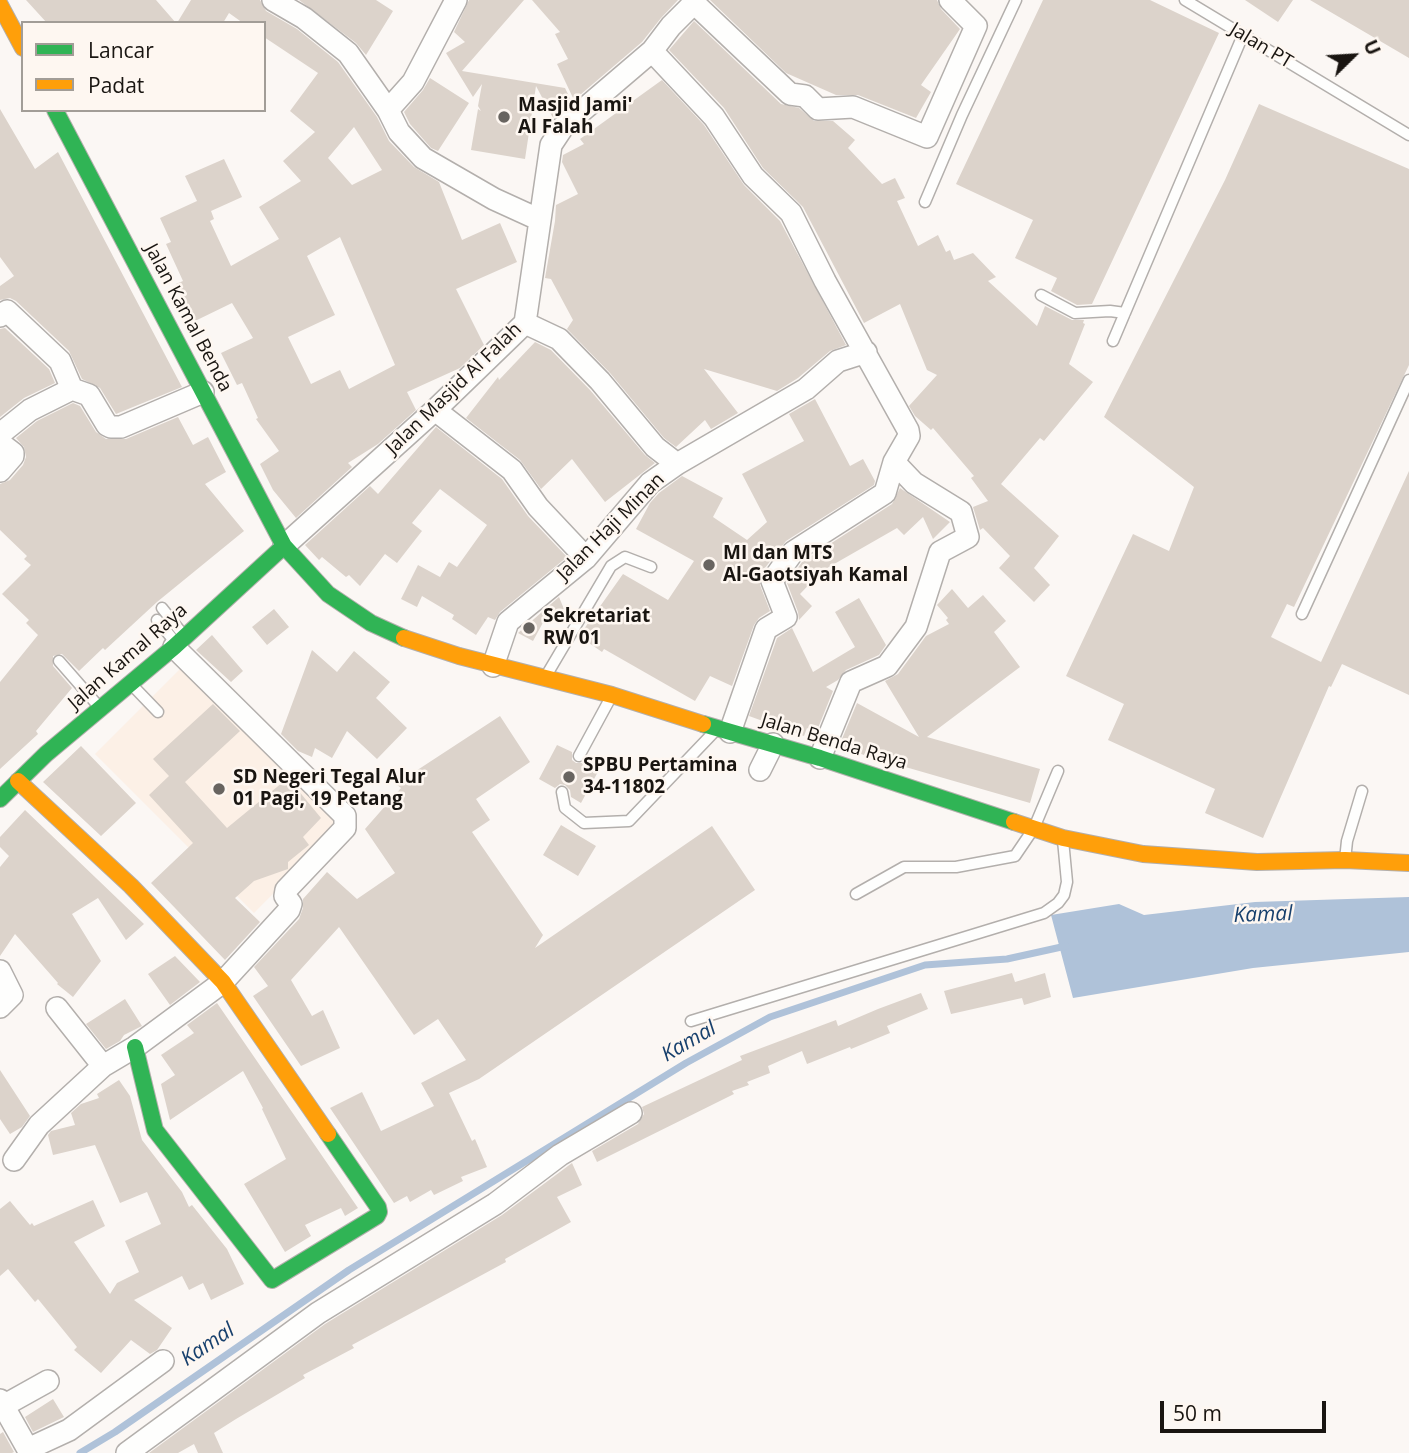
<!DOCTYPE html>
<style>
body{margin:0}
#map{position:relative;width:1409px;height:1453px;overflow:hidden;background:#fbf7f4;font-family:"Open Sans",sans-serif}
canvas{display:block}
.legend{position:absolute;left:21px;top:21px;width:245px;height:91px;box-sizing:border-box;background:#fef7f1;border:2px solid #a29d97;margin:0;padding:9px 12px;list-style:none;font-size:21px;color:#191511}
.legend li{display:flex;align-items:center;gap:14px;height:35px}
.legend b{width:35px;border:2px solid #a29d97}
.north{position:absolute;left:1318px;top:21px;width:70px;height:70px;-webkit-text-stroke:5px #fef7f1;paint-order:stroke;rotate:66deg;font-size:19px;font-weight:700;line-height:28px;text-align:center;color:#191511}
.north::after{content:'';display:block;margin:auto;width:24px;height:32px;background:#191511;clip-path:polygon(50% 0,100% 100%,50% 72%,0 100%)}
.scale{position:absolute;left:1160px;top:1401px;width:166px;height:32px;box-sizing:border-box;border:4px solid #191511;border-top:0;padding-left:9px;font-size:21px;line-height:24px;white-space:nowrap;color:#191511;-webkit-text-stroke:5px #fef7f1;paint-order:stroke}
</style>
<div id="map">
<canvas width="1409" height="1453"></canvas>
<ul class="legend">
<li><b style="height:9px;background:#30b455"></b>Lancar</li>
<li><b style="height:9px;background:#ff9f0a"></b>Padat</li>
</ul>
<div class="north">U</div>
<div class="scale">50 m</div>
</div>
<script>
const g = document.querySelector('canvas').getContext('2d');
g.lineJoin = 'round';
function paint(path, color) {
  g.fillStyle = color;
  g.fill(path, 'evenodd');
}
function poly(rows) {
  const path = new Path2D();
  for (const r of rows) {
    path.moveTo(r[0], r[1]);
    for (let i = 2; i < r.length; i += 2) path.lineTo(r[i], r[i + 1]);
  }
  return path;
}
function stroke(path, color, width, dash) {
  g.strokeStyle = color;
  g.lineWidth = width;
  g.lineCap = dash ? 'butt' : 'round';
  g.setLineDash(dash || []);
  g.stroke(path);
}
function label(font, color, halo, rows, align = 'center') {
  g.font = font + ' "Open Sans",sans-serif';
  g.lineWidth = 5;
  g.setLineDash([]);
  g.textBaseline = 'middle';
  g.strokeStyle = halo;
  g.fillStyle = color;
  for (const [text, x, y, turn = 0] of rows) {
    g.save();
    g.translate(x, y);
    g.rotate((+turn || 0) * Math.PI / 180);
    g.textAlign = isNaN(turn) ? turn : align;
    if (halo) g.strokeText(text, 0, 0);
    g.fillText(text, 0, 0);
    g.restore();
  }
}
paint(poly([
 [184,665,342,824,254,913,95,754]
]), '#fcf0e6');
paint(poly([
 [1409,897,1409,952,1253,968,1073,998,1051,915,1119,904,1144,915,1255,902]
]), '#afc2d9');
stroke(poly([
 [80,1453,115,1432,349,1270,686,1063,770,1017,925,965,1007,959,1066,946]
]), '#afc2d9', 7);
paint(poly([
 [26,0,156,0,176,23,47,23],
 [191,0,260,0,266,11,297,29,338,62,377,117,389,141,414,167,439,182,462,240,500,223,517,262,456,289,484,345,460,368,407,392,416,410,378,444,348,463,352,467,296,518,273,490,260,464,279,451,256,419,258,418,242,383,237,385,221,353,253,338,232,303,195,321,176,284,183,281,166,244,171,242,160,218,197,201,185,176,224,159,242,197,211,211,214,219,210,221,231,266,279,239,259,207,301,181,283,161,315,132,290,111,318,73,264,37,264,23,243,23,229,13,223,23,177,23],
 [354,127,382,170,352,185,328,158],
 [340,237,395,365,349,389,340,370,311,384,288,337,335,315,307,256],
 [299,0,376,0,393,11,366,55,356,43],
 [469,0,524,0,462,71,565,88,572,102,553,118,536,86,525,159,471,150,478,109,481,111,478,106,482,84,473,97,446,53,465,42,454,32],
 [532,0,678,0,661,18,642,42,580,95,573,98,557,64,568,59,555,34,560,32],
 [710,0,937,0,941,9,960,29,921,85,931,92,916,118,858,95,836,95,786,73],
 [1043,0,1150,0,1219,33,1092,304,1077,305,1051,291,1057,278,1015,258,1033,220,956,184],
 [1245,0,1293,0,1278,22],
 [1310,0,1409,0,1409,58],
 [694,21,781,104,799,108,814,121,833,121,855,140,848,148,882,184,895,178,905,198,897,201,918,246,938,235,946,252,950,250,954,260,973,253,996,277,988,281,1037,326,1045,306,1072,320,1084,320,1083,323,1085,324,1069,364,1093,382,1044,441,1040,438,1001,484,1059,536,1034,568,1050,585,1034,602,999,568,1010,556,983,528,980,530,973,507,988,501,971,478,974,476,933,428,931,430,915,416,909,406,937,375,927,370,900,304,864,323,803,207,763,168,724,108,669,50],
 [430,78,469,103,438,151,431,148,410,124,404,112,423,90],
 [662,80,704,125,744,185,780,221,846,345,830,351,798,378,777,391,704,369,738,413,711,429,705,420,676,447,664,438,610,373,567,329,573,320,551,279,545,278,555,221,556,205,578,194,562,162,563,155,584,144,580,139],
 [1259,104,1409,169,1409,365,1294,607,1287,604,1271,637,1321,662,1409,471,1409,695,1342,664,1331,687,1329,686,1263,838,1205,813,1215,789,1108,740,1124,704,1066,676,1133,534,1169,551,1194,487,1104,417,1225,180],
 [0,109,35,169,58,152,182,387,116,414,100,388,82,379,69,351,16,301,10,298,0,300,0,286,14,276,0,257],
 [5,328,49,369,55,383,24,398,0,417,0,329],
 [535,342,551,350,590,390,645,455,655,463,605,502,572,459,541,489,520,460,466,418,498,377,499,380],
 [815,399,850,466,863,459,875,481,874,485,786,541,761,573,760,585,770,611,759,618,754,625,732,686,710,676,695,701,604,649,602,652,579,636,623,574,668,600,694,561,636,529,650,503,659,493,682,476,723,498,713,517,747,540,767,522,742,474,804,441,789,414],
 [73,403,80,406,96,432,106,439,126,439,178,417,193,445,208,437,226,472,205,484,244,531,157,602,105,650,103,648,79,671,62,654,53,656,53,666,72,688,36,731,38,734,0,769,0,682,38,635,26,623,29,620,2,594,31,565,24,559,27,556,0,530,0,484,10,480,23,465,26,457,24,447,16,438,37,421],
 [436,427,502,479,528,516,567,557,500,612,495,620,488,617,476,635,452,619,454,615,422,596,417,607,401,599,418,565,440,577,449,562,457,567,487,525,440,489,412,523,422,531,397,563,385,554,360,586,349,575,346,577,322,557,319,560,305,545,370,486,378,494],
 [900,488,950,522,933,539,923,517,904,535,897,528,822,571,800,594,812,606,799,620,798,612,787,583,802,562,892,504],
 [952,589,968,608,983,595,1006,621,994,632,1020,667,927,737,1040,769,1030,803,895,764,868,747,864,755,839,746,857,703,919,737,885,681,898,674,926,636,949,624,946,620,948,618,937,605],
 [559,597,564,609,546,617,533,641,518,633],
 [859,598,886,645,879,655,846,670,838,680,826,687,833,691,816,733,807,728,804,736,749,716,777,638,792,628,813,672,855,647,835,612],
 [274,609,289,627,267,645,252,627],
 [212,635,243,671,231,682,196,650],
 [312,650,337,672,354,651,390,682,376,698,407,728,377,759,347,731,332,758,315,748,312,757,298,751,281,734],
 [213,704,240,731,185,782,227,828,288,778,321,818,303,837,309,845,288,862,288,869,254,881,235,898,260,922,225,960,151,883,193,843,149,795,169,776,153,759],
 [500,716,530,762,476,799,490,820,472,832,543,935,535,948,712,826,755,890,479,1079,449,1093,472,1141,475,1139,487,1167,461,1177,463,1181,434,1195,431,1190,410,1202,407,1196,394,1203,330,1108,362,1092,381,1131,434,1106,421,1083,466,1060,438,1019,414,1035,339,927,291,980,312,1016,323,1010,340,1048,301,1066,253,996,268,986,254,967,299,919,303,908,303,899,327,872,357,899,395,873,365,829,401,788,396,784],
 [557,745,572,752,572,760,576,763,582,763,586,760,600,768,581,803,571,797,570,790,565,785,560,784,555,788,539,779],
 [81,746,136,803,101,836,43,782],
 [25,810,144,924,126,940,98,898,72,914,101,961,73,997,57,984,58,983,15,934,0,956,0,867,9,856,0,847,0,837],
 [561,825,596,846,578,876,543,855],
 [175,956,200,982,170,1005,148,974],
 [1012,973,1015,982,1045,973,1051,997,1024,1005,1022,998,951,1014,944,991],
 [921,993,928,1009,887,1026,890,1033,851,1049,850,1047,807,1064,802,1051,768,1066,770,1073,747,1082,749,1085,732,1091,734,1094,597,1162,592,1151,638,1124,644,1114,642,1107,742,1060,740,1056,836,1020,838,1026,878,1009],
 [125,999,142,1026,124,1035,120,1041,106,1049,86,1024],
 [217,1003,358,1208,345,1216,341,1208,305,1225,311,1236,285,1252,244,1184,286,1159,262,1109,263,1108,243,1071,170,1120,161,1084,175,1075,161,1055,194,1033,187,1025],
 [0,1070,30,1116,22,1127,10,1134,0,1119],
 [119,1080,130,1096,142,1140,182,1192,189,1207,192,1205,227,1249,244,1284,211,1300,203,1283,189,1290,182,1276,134,1300,172,1328,157,1350,150,1354,131,1340,101,1373,74,1350,77,1347,38,1299,35,1302,8,1269,0,1276,0,1209,10,1201,30,1225,32,1223,34,1226,93,1200,105,1226,74,1242,110,1294,117,1283,139,1272,125,1241,161,1224,147,1192,120,1203,95,1145,53,1155,48,1135,51,1131,75,1125,71,1113,81,1104,99,1098,97,1094],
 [572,1163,582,1185,557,1197,571,1222,505,1259,506,1262,352,1345,354,1348,303,1375,305,1378,236,1419,214,1433,223,1453,198,1453,194,1444,178,1453,149,1453,325,1324,502,1215],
 [53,1399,64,1417,33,1432,25,1417],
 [3,1432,14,1452,12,1453,0,1453,0,1434]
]), '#dcd3cb');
const lane = poly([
 [1185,0,1409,135],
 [925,202,962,115,1016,0],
 [1041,295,1075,313,1110,311,1125,313],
 [1113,341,1243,35],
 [162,608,185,637],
 [1302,614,1409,380],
 [157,620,176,643],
 [59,661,101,709],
 [546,676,611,566,625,557,651,567],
 [131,684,158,712],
 [579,756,611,697],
 [562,792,565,808,584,823,629,821,715,731],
 [1345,860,1347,841,1362,791],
 [856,894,904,867,956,867,1015,856,1034,828,1058,771],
 [691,1021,1044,913,1058,903,1064,895,1067,882,1063,840]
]);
const street = poly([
 [273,0,304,18,348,53,388,110,399,132,423,158,494,199,540,220],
 [694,3,790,94,805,96,818,109,853,107,927,137,976,26,950,0],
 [652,51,714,117,753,176,791,213,825,281,908,430,909,436,894,462,885,493,793,552,772,581,786,617,766,629,730,732],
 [388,110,413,82,456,0],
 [0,316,7,311,60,361,72,389],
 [525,323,559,339,600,381,655,447,677,464],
 [435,410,512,470,538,507,586,558],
 [0,434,30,410,72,389,89,395,107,425,111,427,121,427,203,392],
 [0,443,13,453,13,456,0,471],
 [284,546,435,410,525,323,551,145,563,127,652,51,671,26,694,3,692,0],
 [493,666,508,622,586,558,650,483,677,464,806,389,838,361,866,352],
 [820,758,851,682,887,666,916,627,940,552,968,537,961,512,914,483,894,462],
 [760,770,773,744],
 [0,971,12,995,0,1007],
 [57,1008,103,1066],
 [14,1160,39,1125,103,1066,135,1047,223,982,289,910,291,904,285,896,286,890,345,828,345,816,174,647],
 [0,1400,30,1453],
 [3,1406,48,1381],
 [28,1449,69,1430,163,1361],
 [127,1453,318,1313,495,1204,560,1155,631,1113]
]);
const fast = poly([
 [55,110,284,546,328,594,371,623,404,638],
 [703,724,820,758,1014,822],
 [0,799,46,754,174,647,284,546],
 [135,1047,155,1130,272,1280,377,1216,379,1212,378,1207,328,1134]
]);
const slow = poly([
 [0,5,23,48],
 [404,638,459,656,612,695,703,724],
 [18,781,131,886,223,982,328,1134],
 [1014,822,1063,838,1143,854,1257,862,1345,860,1409,863]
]);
stroke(lane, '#b3afac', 13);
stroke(street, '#b3afac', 24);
stroke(fast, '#b3afac', 18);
stroke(slow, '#b3afac', 18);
stroke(lane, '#fefefd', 10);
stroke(street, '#fefefd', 21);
stroke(fast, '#30b455', 16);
stroke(slow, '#ff9f0a', 16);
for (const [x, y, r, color] of [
 [504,117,7,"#686460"],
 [709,565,7,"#686460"],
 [529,628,7,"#686460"],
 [569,777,7,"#686460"],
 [219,789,7,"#686460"]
]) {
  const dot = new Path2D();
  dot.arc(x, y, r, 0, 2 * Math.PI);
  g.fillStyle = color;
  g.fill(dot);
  stroke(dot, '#fef7f1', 2.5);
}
label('19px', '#191511', '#fef7f1', [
 ["Jalan PT",1261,46,31],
 ["Jalan Kamal Benda",188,318,62],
 ["Jalan Masjid Al Falah",454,389,-44],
 ["Jalan Haji Minan",611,527,-45],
 ["Jalan Kamal Raya",128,657,-41],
 ["Jalan Benda Raya",834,742,17]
]);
label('bold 19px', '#191511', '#fef7f1', [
 ["Masjid Jami'",518,106],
 ["Al Falah",518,128],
 ["MI dan MTS",723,554],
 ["Al-Gaotsiyah Kamal",723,576],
 ["Sekretariat",543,617],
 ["RW 01",543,639],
 ["SPBU Pertamina",583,766],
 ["34-11802",583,788],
 ["SD Negeri Tegal Alur",233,778],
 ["01 Pagi, 19 Petang",233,800]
], 'left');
label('italic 21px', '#17406d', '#fef7f1', [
 ["Kamal",1263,915,-2],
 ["Kamal",689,1042,-30],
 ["Kamal",208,1345,-34]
]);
</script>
